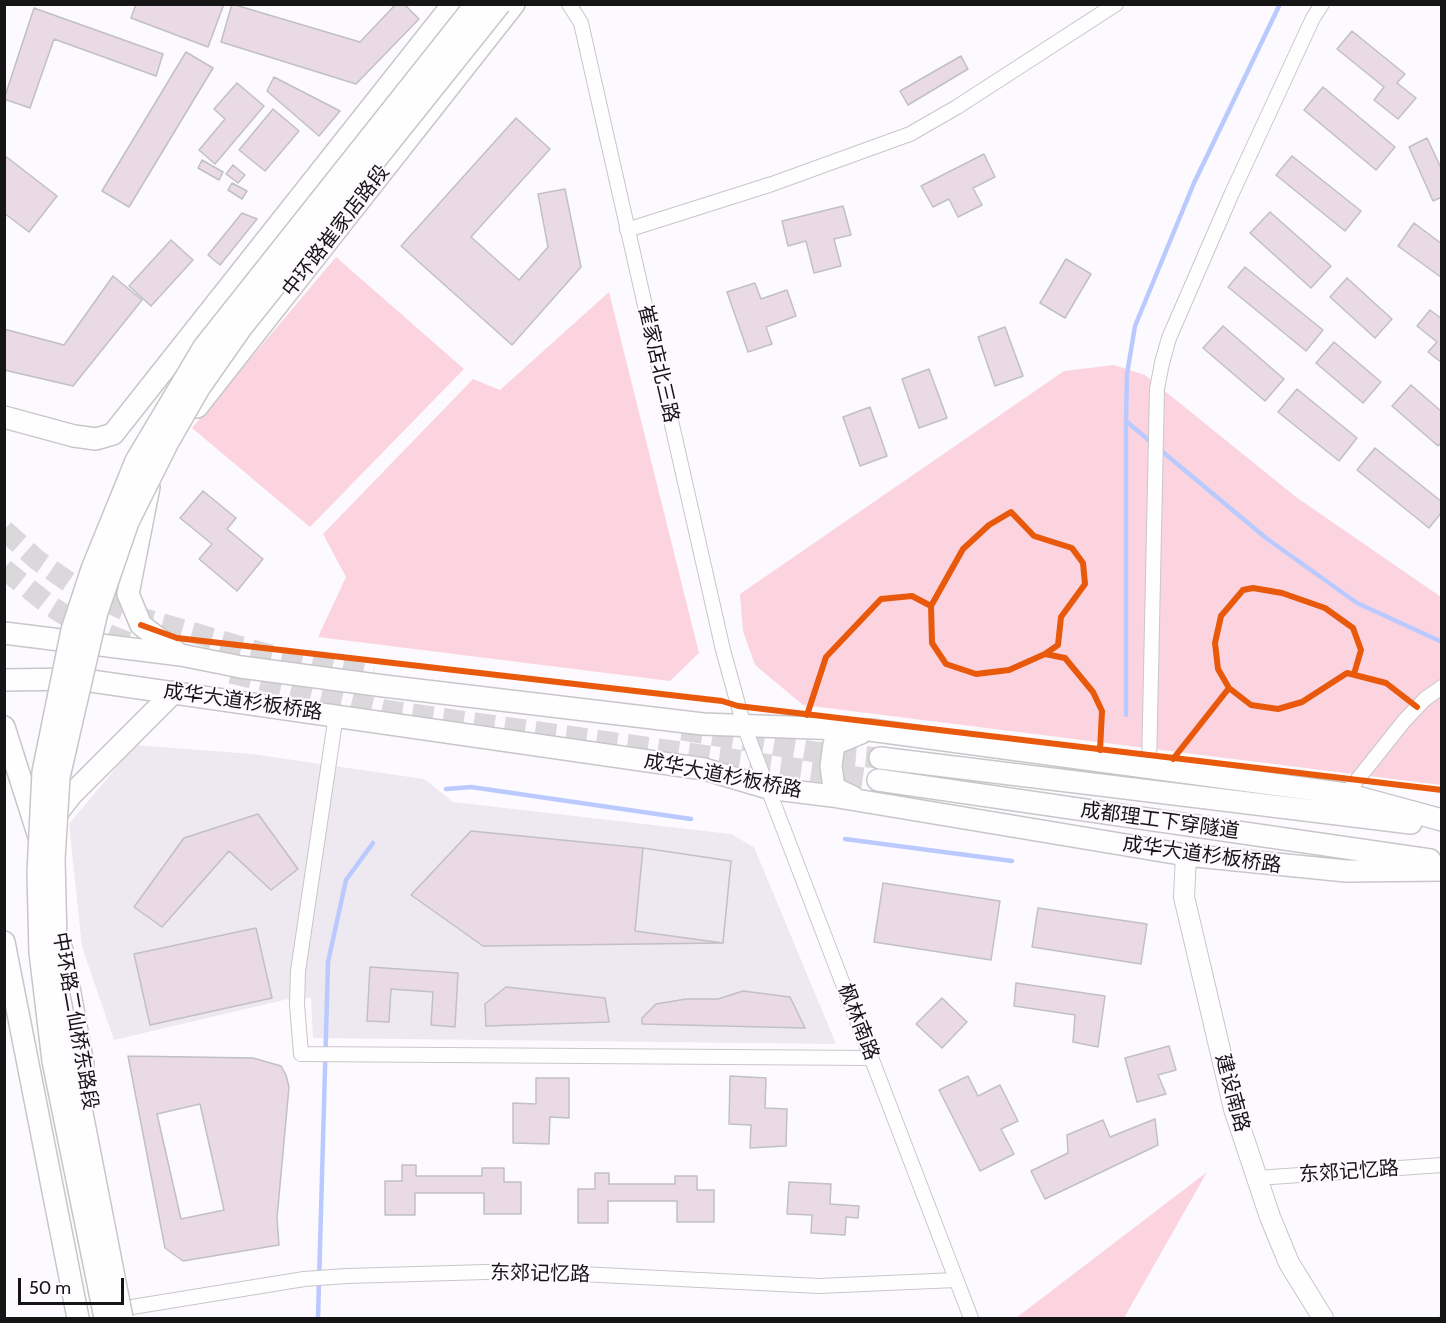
<!DOCTYPE html>
<meta charset="utf-8">
<style>
body{margin:0}
#map{position:relative;width:1446px;height:1323px;overflow:hidden;background:#fcfafe;font-family:Cabin,sans-serif}
canvas{display:block}
.frame{position:absolute;inset:0;border:6px solid #161516;pointer-events:none}
.scale{position:absolute;left:18px;top:1278px;width:106px;height:27px;box-sizing:border-box;border:3px solid #161516;border-top:0;padding-left:8px;font-size:18px;line-height:21px;white-space:nowrap;color:#161516;-webkit-text-stroke:4px #fdf9ff;paint-order:stroke}
</style>
<div id="map">
<canvas width="1446" height="1323"></canvas>
<div class="frame"></div>
<div class="scale">50 m</div>
</div>
<script>
const g = document.querySelector('canvas').getContext('2d');
g.lineJoin = 'round';
function paint(path, color) {
  g.fillStyle = color;
  g.fill(path, 'evenodd');
}
function poly(rows) {
  const path = new Path2D();
  for (const r of rows) {
    path.moveTo(r[0], r[1]);
    for (let i = 2; i < r.length; i += 2) path.lineTo(r[i], r[i + 1]);
  }
  return path;
}
function stroke(path, color, width, dash) {
  g.strokeStyle = color;
  g.lineWidth = width;
  g.lineCap = dash ? 'butt' : 'round';
  g.setLineDash(dash || []);
  g.stroke(path);
}
function label(font, color, halo, rows, align = 'center') {
  g.font = font + ' Cabin,"Noto Sans SC",sans-serif';
  g.lineWidth = 4.5;
  g.setLineDash([]);
  g.textBaseline = 'middle';
  g.strokeStyle = halo;
  g.fillStyle = color;
  for (const [text, x, y, turn = 0] of rows) {
    g.save();
    g.translate(x, y);
    g.rotate((+turn || 0) * Math.PI / 180);
    g.textAlign = isNaN(turn) ? turn : align;
    if (halo) g.strokeText(text, 0, 0);
    g.fillText(text, 0, 0);
    g.restore();
  }
}
paint(poly([
 [135,745,252,754,424,779,453,802,731,834,754,847,836,1044,313,1038,311,998,288,999,114,1040,82,947,69,824]
]), '#eee9f1');
paint(poly([
 [336,257,464,369,310,527,192,428],
 [609,292,699,653,670,681,318,637,346,577,323,534,473,379,500,390],
 [1114,365,1145,375,1296,497,1441,597,1441,785,803,705,755,665,743,631,740,594,1064,371],
 [1207,1172,1124,1318,1016,1318]
]), '#fcd4df');
stroke(poly([
 [1126,421,1152,443],
 [1158,448,1266,538,1357,603,1442,642],
 [1126,715,1126,421,1127,374,1135,326,1194,183,1280,4],
 [446,789,471,787,691,819],
 [845,839,1012,861],
 [318,1318,328,962,346,880,373,843],
 [1441,1318,1442,1317]
]), '#bacaff', 4.5);
const building = poly([
 [136,4,224,4,208,47,131,18,136,4],
 [232,4,360,42,396,4,404,4,419,19,356,84,221,42,232,4],
 [34,8,163,54,156,76,54,39,30,108,4,99,34,8],
 [1352,31,1405,74,1397,83,1416,98,1398,119,1374,100,1384,87,1337,49,1352,31],
 [186,52,213,68,129,207,102,191,186,52],
 [961,56,968,69,908,105,900,91,961,56],
 [274,77,340,111,319,136,267,91,274,77],
 [237,83,264,106,215,164,199,150,225,119,214,109,237,83],
 [1323,87,1395,147,1376,170,1304,110,1323,87],
 [273,109,299,131,265,171,239,150,273,109],
 [516,118,550,149,471,237,519,280,548,247,538,194,565,189,581,267,512,345,401,246,516,118],
 [1427,138,1442,170,1442,197,1433,201,1409,147,1427,138],
 [984,154,995,177,973,188,982,205,958,217,949,199,933,207,921,186,984,154],
 [4,155,57,196,29,232,4,213,4,155],
 [1292,156,1361,211,1345,231,1276,175,1292,156],
 [202,160,223,172,219,180,198,168,202,160],
 [233,165,245,175,238,183,226,174,233,165],
 [232,183,247,191,242,199,228,190,232,183],
 [843,206,851,235,834,239,841,266,814,273,806,241,788,246,782,221,843,206],
 [1270,212,1331,266,1311,288,1250,233,1270,212],
 [242,213,257,219,220,265,208,255,242,213],
 [1414,223,1442,244,1442,278,1398,246,1414,223],
 [171,240,193,260,151,306,129,286,171,240],
 [1066,259,1091,274,1065,318,1040,303,1066,259],
 [1245,267,1323,330,1306,351,1228,287,1245,267],
 [113,276,142,300,73,386,4,370,4,329,64,345,113,276],
 [1347,278,1392,319,1375,338,1330,297,1347,278],
 [755,283,761,299,787,290,796,316,766,327,772,344,748,352,727,292,755,283],
 [1430,310,1442,319,1442,363,1428,352,1437,342,1417,326,1430,310],
 [1223,326,1284,379,1265,401,1203,348,1223,326],
 [1005,327,1023,376,995,386,978,337,1005,327],
 [1334,342,1381,382,1363,403,1316,363,1334,342],
 [929,369,947,418,919,428,902,379,929,369],
 [1411,385,1442,412,1442,442,1438,446,1392,406,1411,385],
 [1297,389,1357,438,1339,461,1278,412,1297,389],
 [870,407,887,456,860,466,843,417,870,407],
 [1375,448,1442,502,1442,512,1429,528,1357,470,1375,448],
 [203,491,236,518,227,529,263,559,237,591,199,559,212,544,180,518,203,491],
 [258,814,298,869,271,890,229,851,162,927,134,907,184,838,258,814],
 [471,831,643,848,731,861,723,943,483,946,411,895,471,831],
 [643,848,731,861,723,943,635,931,643,848],
 [883,883,1000,901,991,960,874,942,883,883],
 [1038,908,1147,924,1141,964,1032,947,1038,908],
 [256,928,272,998,150,1025,134,954,256,928],
 [370,967,458,973,455,1027,431,1025,433,992,391,989,389,1022,367,1021,370,967],
 [1016,983,1105,996,1098,1047,1073,1042,1075,1015,1014,1006,1016,983],
 [506,987,605,998,609,1022,486,1026,485,1004,506,987],
 [743,991,790,997,805,1028,642,1024,642,1018,656,1004,686,999,718,999,743,991],
 [942,998,967,1022,942,1048,916,1024,942,998],
 [1169,1046,1176,1070,1158,1075,1166,1094,1137,1102,1125,1058,1169,1046],
 [128,1056,253,1058,281,1066,286,1075,289,1087,277,1218,279,1245,183,1261,165,1248,128,1056],
 [730,1076,766,1078,765,1108,787,1109,786,1146,750,1148,751,1125,729,1124,730,1076],
 [968,1076,978,1096,1000,1085,1018,1121,1001,1129,1014,1154,980,1171,939,1090,968,1076],
 [536,1078,569,1078,569,1118,550,1117,549,1144,513,1143,513,1103,536,1104,536,1078],
 [200,1104,224,1210,181,1219,157,1114,200,1104],
 [1155,1119,1158,1145,1045,1199,1031,1171,1068,1153,1067,1135,1103,1120,1110,1137,1155,1119],
 [402,1165,416,1165,416,1176,482,1176,482,1168,504,1168,504,1182,521,1182,521,1214,484,1214,484,1193,415,1193,415,1215,385,1215,385,1181,402,1181,402,1165],
 [595,1173,609,1173,609,1184,675,1184,675,1176,697,1176,697,1190,714,1190,714,1222,677,1222,677,1201,608,1201,608,1223,578,1223,578,1189,595,1189,595,1173],
 [789,1182,831,1184,830,1204,859,1206,858,1218,846,1217,845,1235,811,1233,812,1215,787,1214,789,1182]
]);
paint(building, '#e9dae5');
stroke(building, '#c1c0c2', 1.5);
stroke(poly([
 [4,530,37,560,80,590,145,619,267,654,373,676],
 [4,569,49,605,76,622,132,644],
 [231,673,384,710,878,780],
 [682,730,815,752,880,758]
]), '#dad8db', 21, [21, 10]);
const street = poly([
 [569,4,581,23,723,650,744,726,971,1318],
 [627,230,772,184,910,134,957,107,1116,4],
 [336,715,298,971,297,1004,301,1054,871,1058],
 [1149,767,1157,389,1162,363,1169,338,1232,193,1313,18,1322,4],
 [1346,794,1404,721,1425,699,1442,687],
 [1257,1178,1442,1165],
 [126,1308,304,1279,347,1276,521,1271,819,1286,956,1280]
]);
const secondary = poly([
 [1186,855,1184,897,1234,1109,1270,1217,1289,1263,1323,1318]
]);
const primary = poly([
 [197,407,514,4],
 [4,417,74,436,96,439,113,434,453,4],
 [149,487,128,594,141,625,179,654],
 [4,633,181,655,241,667,384,686,703,724,870,730,1346,794,1442,820],
 [4,680,77,679,704,769,768,788,832,796,1186,855,1346,871,1442,870],
 [4,727,39,837],
 [880,758,1411,823],
 [878,780,1430,860],
 [853,797,834,788,831,766,834,744,861,733],
 [51,821,71,795,174,692],
 [4,942,78,1318],
 [62,950,83,1064]
]);
stroke(street, '#c8c6c9', 16);
stroke(secondary, '#c8c6c9', 22);
stroke(primary, '#c8c6c9', 24);
stroke(street, '#fffeff', 14);
stroke(secondary, '#fffeff', 20);
stroke(primary, '#fffeff', 21);
const primaryBridge = poly([
 [105,1318,53,1061,40,952,38,873,43,772,72,630,92,569,136,461,204,347,476,4],
 [122,1318,57,985,54,859,59,777,97,612,128,522,168,442,199,388,241,328,500,4]
]);
stroke(primaryBridge, '#c8c6c9', 24, []);
stroke(primaryBridge, '#fffeff', 21);
stroke(poly([
 [931,606,963,549,989,525,1011,512,1034,536,1072,548,1083,563,1085,584,1061,617,1058,645,1045,654],
 [141,625,177,638,722,701,738,706,1442,790],
 [1354,674,1361,650,1353,628,1325,608,1282,593,1253,588,1243,590,1221,616,1215,643,1218,669,1229,688,1251,705,1278,709,1302,702,1347,673,1386,683,1417,707],
 [807,715,826,657,881,599,912,596,931,606,932,643,946,664,976,674,1009,670,1045,654,1065,658,1093,692,1102,711,1100,750],
 [1173,759,1229,688]
]), '#e8590c', 6);
label('20px', '#161516', '#fdf9ff', [
 ["中环路崔家店路段",336,231,-52],
 ["崔家店北三路",658,364,77],
 ["成华大道杉板桥路",243,702,8],
 ["成华大道杉板桥路",723,776,11],
 ["成都理工下穿隧道",1160,821,8],
 ["成华大道杉板桥路",1202,855,8],
 ["中环路二仙桥东路段",75,1021,80],
 ["枫林南路",858,1022,69],
 ["建设南路",1232,1093,75],
 ["东郊记忆路",1349,1172,-4],
 ["东郊记忆路",540,1274,1]
]);
</script>
